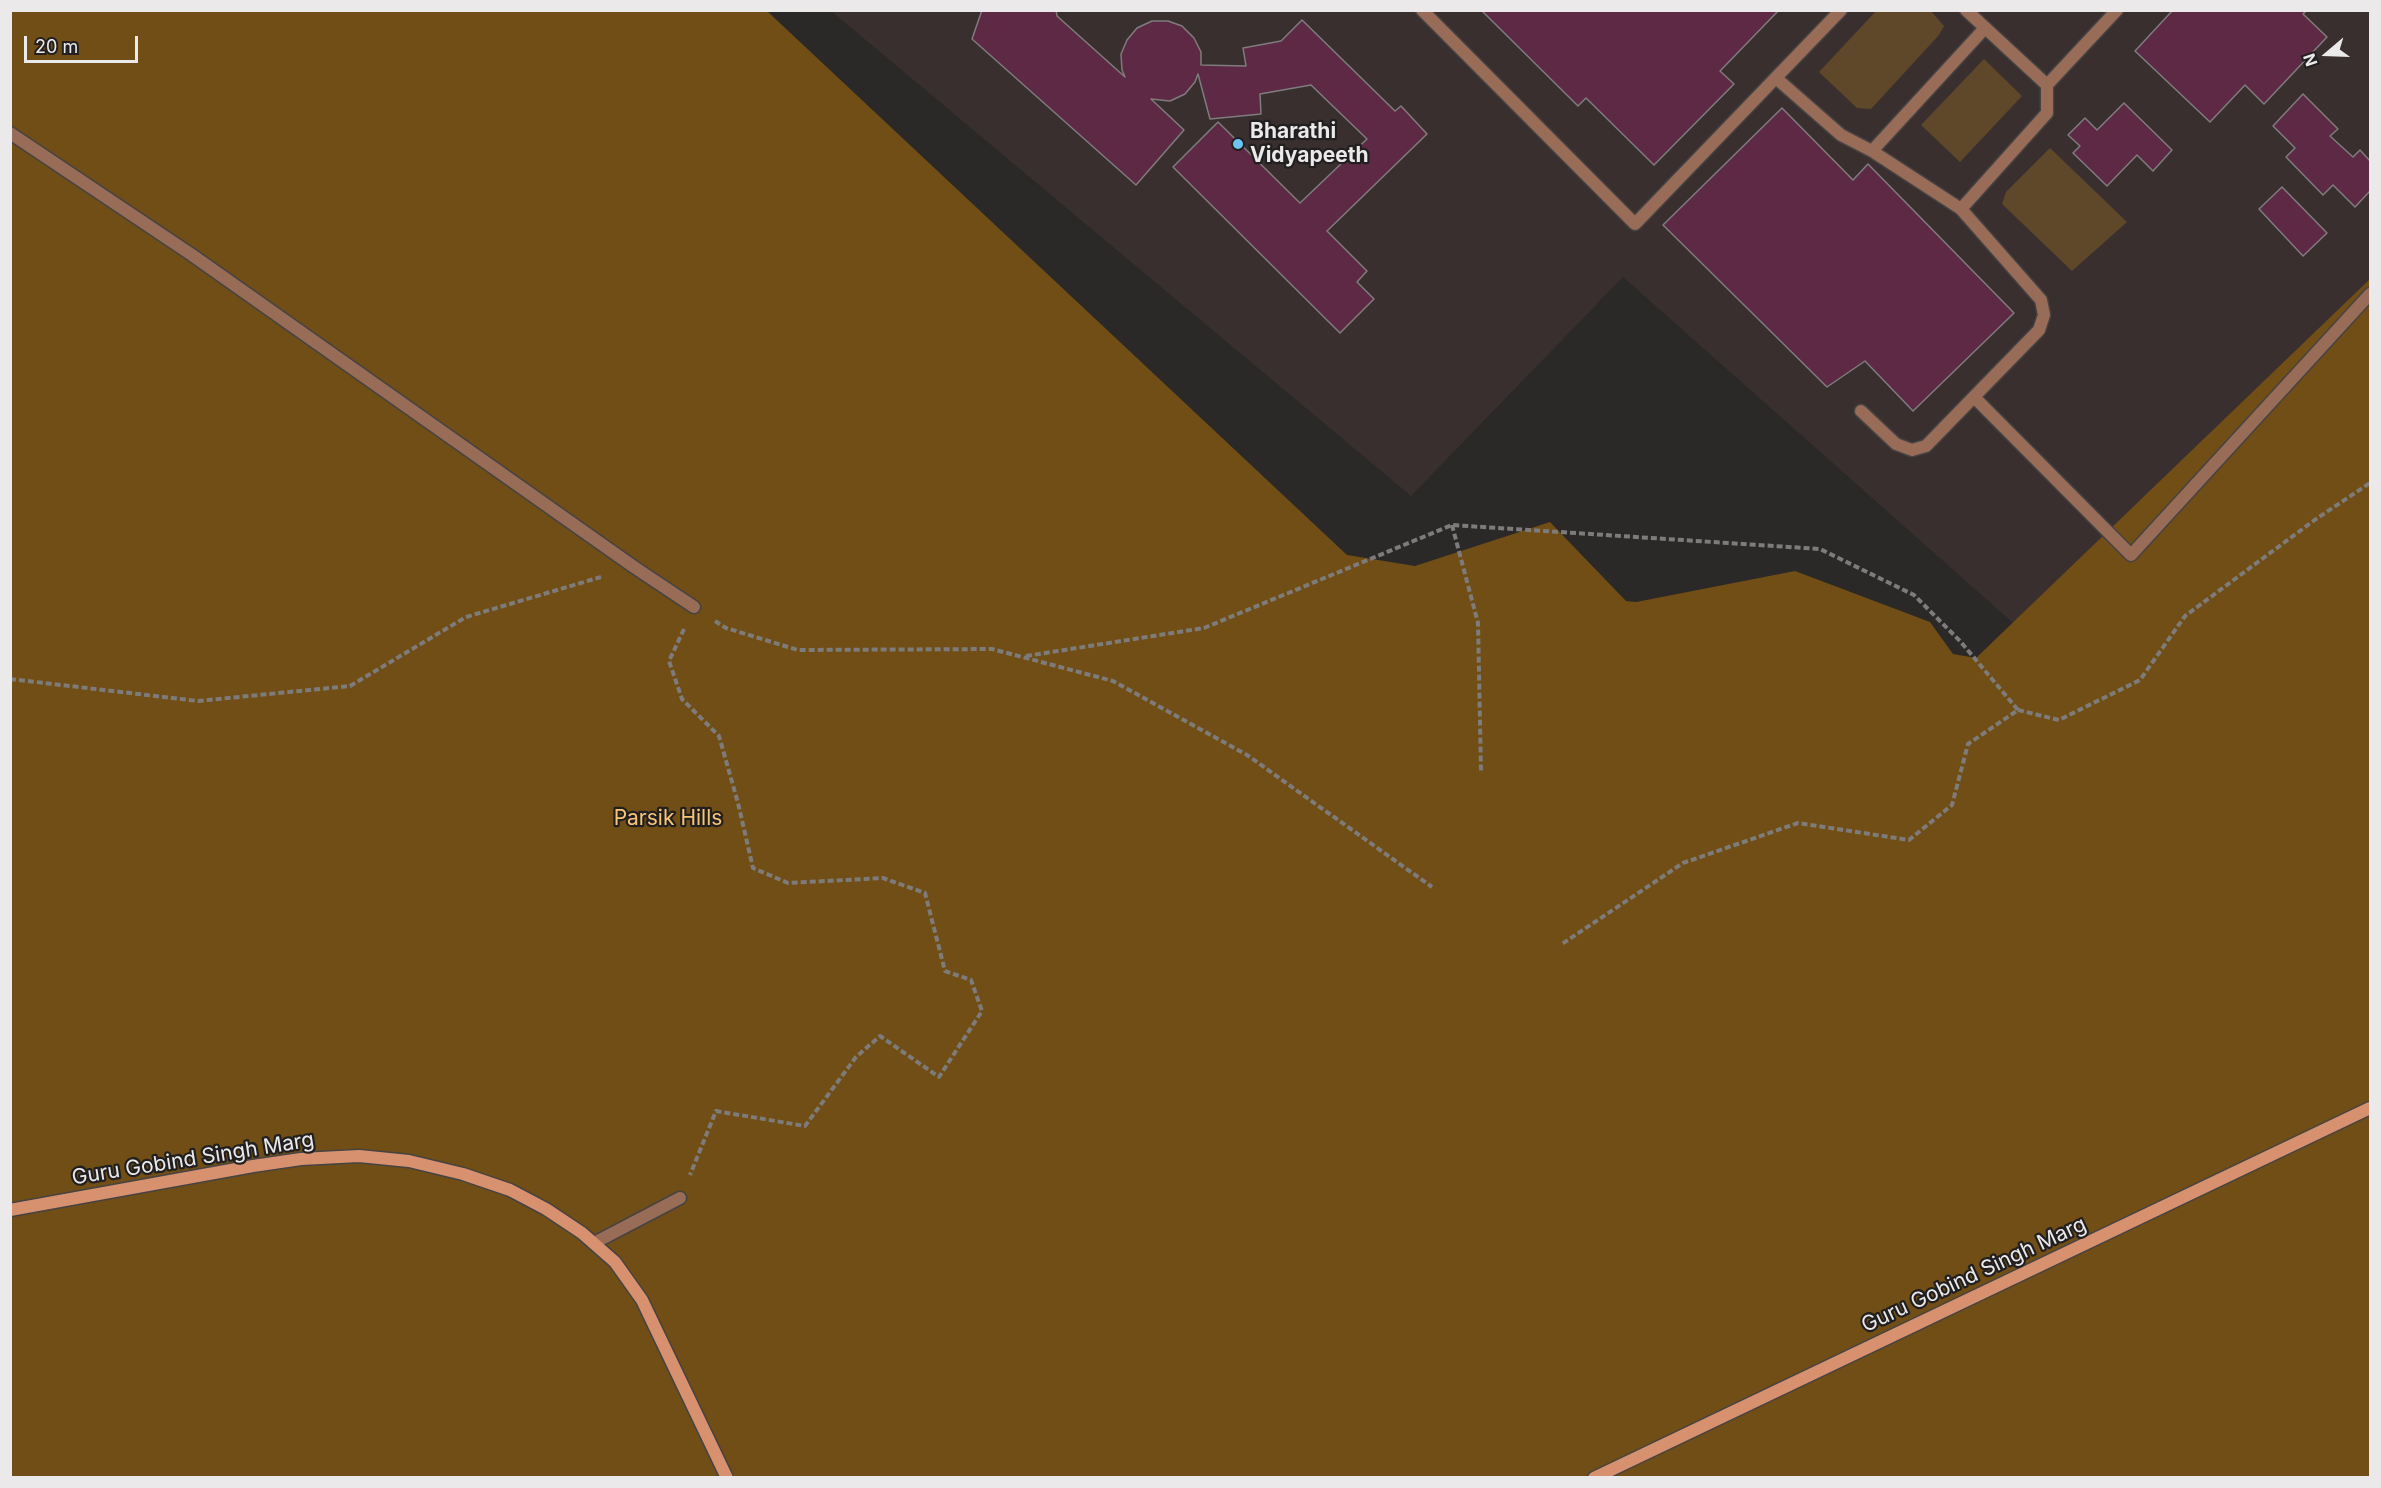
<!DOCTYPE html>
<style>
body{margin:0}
#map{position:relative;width:2381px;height:1488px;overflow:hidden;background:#2b2828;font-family:Inter,sans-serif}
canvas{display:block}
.frame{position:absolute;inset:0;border:12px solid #ebe9e9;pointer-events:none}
.north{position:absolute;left:2297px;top:24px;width:60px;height:60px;-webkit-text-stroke:4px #211f1f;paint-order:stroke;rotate:251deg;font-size:16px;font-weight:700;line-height:24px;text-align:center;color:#ebe9e9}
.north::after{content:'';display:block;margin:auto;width:21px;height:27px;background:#ebe9e9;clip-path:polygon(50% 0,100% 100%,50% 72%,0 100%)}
.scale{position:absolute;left:24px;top:36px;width:114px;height:27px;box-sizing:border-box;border:3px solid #ebe9e9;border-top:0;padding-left:8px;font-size:18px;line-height:21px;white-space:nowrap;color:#ebe9e9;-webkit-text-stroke:4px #211f1f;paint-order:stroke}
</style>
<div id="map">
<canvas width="2381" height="1488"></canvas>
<div class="frame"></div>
<div class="north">N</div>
<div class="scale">20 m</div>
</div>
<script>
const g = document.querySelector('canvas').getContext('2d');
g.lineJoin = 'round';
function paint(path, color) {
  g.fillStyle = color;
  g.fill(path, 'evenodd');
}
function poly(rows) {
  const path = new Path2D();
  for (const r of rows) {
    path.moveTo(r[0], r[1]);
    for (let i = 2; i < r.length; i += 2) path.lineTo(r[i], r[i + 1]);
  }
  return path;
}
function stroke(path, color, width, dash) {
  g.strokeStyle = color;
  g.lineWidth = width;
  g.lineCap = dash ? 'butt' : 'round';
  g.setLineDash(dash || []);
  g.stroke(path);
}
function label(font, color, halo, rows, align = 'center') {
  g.font = font + ' Inter,sans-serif';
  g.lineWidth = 4.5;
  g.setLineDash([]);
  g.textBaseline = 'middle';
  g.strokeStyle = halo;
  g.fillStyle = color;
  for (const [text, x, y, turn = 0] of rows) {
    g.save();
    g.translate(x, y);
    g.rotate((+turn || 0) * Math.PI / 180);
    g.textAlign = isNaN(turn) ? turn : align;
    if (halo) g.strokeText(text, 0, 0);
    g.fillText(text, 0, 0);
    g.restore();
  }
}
paint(poly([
 [831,11,2370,11,2370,325,2048,654,1623,277,1411,496]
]), '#392f2f');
paint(poly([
 [1877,10,1931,11,1944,26,1939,35,1871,109,1857,108,1819,72],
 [1984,59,2022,96,1960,162,1921,125],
 [2050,148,2127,222,2072,271,2002,204,2006,192]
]), '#5e4829');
paint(poly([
 [10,11,767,11,1347,555,1415,566,1550,522,1626,601,1636,602,1795,571,1930,622,1953,654,1976,658,2370,279,2370,1477,11,1477]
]), '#704e15');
const building = poly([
 [982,10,1056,10,1057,16,1125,77,1122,70,1121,54,1127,40,1137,28,1152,21,1168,21,1182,26,1194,38,1201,52,1201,65,1246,66,1243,48,1281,41,1302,20,1395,111,1401,106,1427,134,1327,231,1367,271,1357,282,1374,299,1340,333,1173,167,1218,122,1300,203,1367,139,1311,85,1260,94,1261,114,1210,119,1198,74,1195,82,1185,94,1170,101,1151,99,1184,130,1136,185,972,39,982,10],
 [1481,10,1779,10,1720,71,1734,84,1654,165,1586,98,1578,106,1481,10],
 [2173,10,2307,10,2303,14,2327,37,2264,104,2245,85,2210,122,2135,51,2173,10],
 [2303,94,2338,129,2330,136,2353,157,2360,150,2370,161,2370,191,2355,207,2333,185,2323,195,2286,157,2295,148,2273,126,2303,94],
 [2124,103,2172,150,2153,171,2137,155,2107,186,2073,153,2080,146,2068,135,2085,118,2097,130,2124,103],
 [1782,108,1853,180,1868,164,2014,313,1913,411,1865,361,1827,387,1663,225,1782,108],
 [2282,187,2327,233,2303,256,2259,209,2282,187]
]);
paint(building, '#5e2945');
stroke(building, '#7f7c7d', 1.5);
const lane = poly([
 [1422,10,1635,224,1841,10],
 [1966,10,2047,85],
 [1776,78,1841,135,1872,151,1961,209,2041,300,2044,315,2039,330,1926,446,1912,450,1896,444,1861,411],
 [1872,151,1985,28],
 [1961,209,2047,113,2047,85,2117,10],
 [1974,397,2131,555,2370,294],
 [594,1243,680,1198]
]);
const street = poly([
 [10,133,192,255,634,567,694,607]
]);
const secondary = poly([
 [10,1210,253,1166,301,1159,359,1156,409,1161,463,1174,510,1190,546,1209,582,1233,615,1262,642,1300,727,1478],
 [1594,1478,2370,1108]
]);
stroke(lane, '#464343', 15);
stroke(street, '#464343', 15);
stroke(secondary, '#464343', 15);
stroke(poly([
 [1452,525,1478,623,1481,772],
 [715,621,726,628,798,650,992,649,1113,681,1247,755,1432,887],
 [684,629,669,661,682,699,719,736,738,803,753,868,788,883,883,878,925,893,945,971,971,980,982,1011,939,1077,880,1036,856,1057,805,1126,716,1111,690,1175],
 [1026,656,1204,628,1452,525,1820,549,1914,595,1960,641,2018,710,1968,744,1952,805,1909,840,1798,823,1683,863,1562,944],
 [10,679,198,701,350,686,466,617,601,577],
 [2018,710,2059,720,2140,680,2185,616,2316,519,2370,483]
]), '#7e7b7b', 4, [6, 3]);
stroke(lane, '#986c57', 12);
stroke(street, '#986c57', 12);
stroke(secondary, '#d8916f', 12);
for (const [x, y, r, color] of [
 [1238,144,6,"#6cc3f2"]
]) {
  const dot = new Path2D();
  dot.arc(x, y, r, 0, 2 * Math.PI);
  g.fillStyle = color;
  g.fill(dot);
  stroke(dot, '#211f1f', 2);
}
label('bold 21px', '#ebe9e9', '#211f1f', [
 ["Bharathi",1250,132],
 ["Vidyapeeth",1250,156]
], 'left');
label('21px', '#fac475', '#211f1f', [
 ["Parsik Hills",668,819]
]);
label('21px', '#ebe9e9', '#211f1f', [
 ["Guru Gobind Singh Marg",193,1159,-9],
 ["Guru Gobind Singh Marg",1974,1275,-25]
]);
</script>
